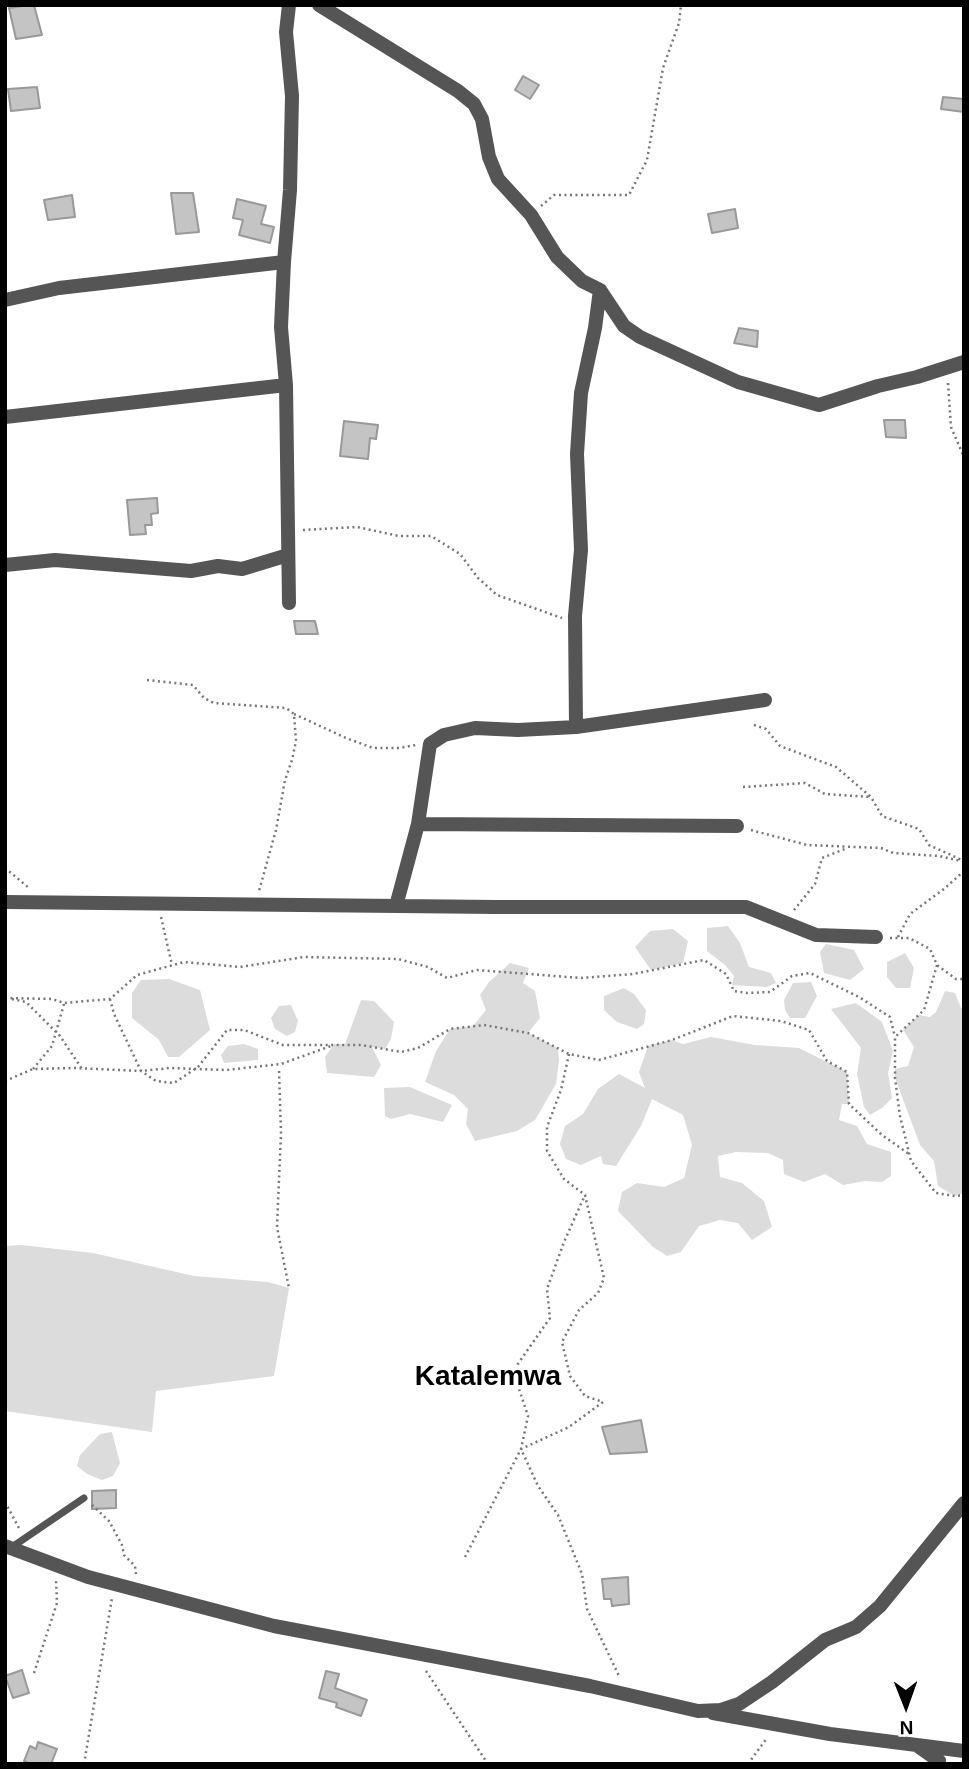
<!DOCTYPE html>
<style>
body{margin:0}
#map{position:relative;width:969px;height:1769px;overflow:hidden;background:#fff;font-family:Helvetica,sans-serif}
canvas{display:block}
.frame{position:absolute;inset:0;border:7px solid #000;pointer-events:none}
.north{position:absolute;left:871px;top:1671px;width:70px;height:70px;-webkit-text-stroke:5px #fff;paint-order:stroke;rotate:179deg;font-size:19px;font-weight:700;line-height:28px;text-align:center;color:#000}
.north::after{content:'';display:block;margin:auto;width:24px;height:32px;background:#000;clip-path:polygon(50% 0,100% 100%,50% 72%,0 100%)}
</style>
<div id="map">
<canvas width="969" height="1769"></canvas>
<div class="frame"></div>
<div class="north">N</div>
</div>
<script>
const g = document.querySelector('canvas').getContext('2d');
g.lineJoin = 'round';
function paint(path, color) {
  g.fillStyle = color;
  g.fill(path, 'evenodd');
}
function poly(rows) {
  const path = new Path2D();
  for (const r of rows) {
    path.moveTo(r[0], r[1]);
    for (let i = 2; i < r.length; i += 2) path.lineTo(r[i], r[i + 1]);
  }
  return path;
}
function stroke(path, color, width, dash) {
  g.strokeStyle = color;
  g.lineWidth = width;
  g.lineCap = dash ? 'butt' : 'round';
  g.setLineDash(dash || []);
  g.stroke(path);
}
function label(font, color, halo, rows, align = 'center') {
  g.font = font + ' Helvetica,sans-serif';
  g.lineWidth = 7;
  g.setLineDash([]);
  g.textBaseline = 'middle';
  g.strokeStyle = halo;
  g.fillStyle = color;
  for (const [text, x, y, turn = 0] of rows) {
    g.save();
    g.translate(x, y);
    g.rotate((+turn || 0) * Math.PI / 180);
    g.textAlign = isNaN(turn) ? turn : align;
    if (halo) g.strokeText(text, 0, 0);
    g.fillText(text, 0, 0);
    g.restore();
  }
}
paint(poly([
 [728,926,740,943,749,967,771,973,776,983,767,987,732,985,734,976,725,965,707,951,707,928],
 [673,929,688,941,683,963,651,970,635,947,650,931],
 [826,944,854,950,864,969,850,980,824,973,820,952],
 [905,953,914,968,910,988,896,988,887,977,887,962],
 [510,963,529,968,523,983,535,991,540,1018,528,1033,558,1048,559,1061,556,1084,535,1120,517,1131,475,1141,466,1124,468,1109,454,1095,425,1082,436,1051,450,1029,473,1026,486,1010,480,995,489,982],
 [169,979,200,990,210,1030,179,1057,168,1057,159,1040,132,1018,132,993,141,980],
 [811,982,817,996,805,1018,790,1018,785,1010,784,1000,793,983],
 [624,988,634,994,646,1010,644,1024,637,1029,617,1022,604,1010,604,996],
 [945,991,955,993,961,1008,964,1008,964,1193,955,1196,938,1186,934,1161,920,1145,895,1078,895,1069,908,1066,914,1047,903,1030,919,1015,930,1017,936,1012],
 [361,1000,374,1001,394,1022,391,1039,385,1049,372,1047,381,1065,374,1077,327,1073,325,1057,334,1044,345,1044],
 [856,1003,882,1022,893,1051,888,1073,892,1098,882,1108,870,1115,864,1107,857,1074,861,1048,831,1009],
 [291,1005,298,1021,295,1032,287,1036,275,1029,271,1018,279,1006],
 [711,1037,755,1045,799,1048,847,1072,849,1104,842,1104,839,1120,857,1126,867,1144,891,1152,891,1176,882,1182,865,1181,843,1185,825,1174,804,1182,784,1174,783,1160,768,1153,736,1152,718,1156,720,1177,742,1183,764,1201,772,1227,752,1240,738,1223,720,1220,699,1226,681,1252,667,1256,653,1247,618,1211,622,1192,637,1183,664,1187,684,1178,692,1145,683,1115,652,1099,641,1126,616,1166,603,1164,601,1156,581,1165,566,1159,560,1144,565,1126,583,1114,598,1089,619,1074,645,1088,639,1072,648,1046,672,1040,683,1044],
 [244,1044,258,1049,258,1060,224,1063,221,1055,228,1046],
 [410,1087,452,1105,443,1122,410,1114,391,1119,385,1116,384,1088],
 [21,1245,93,1253,194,1276,268,1282,289,1288,274,1376,156,1391,152,1432,5,1411,5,1246],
 [112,1432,120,1463,113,1476,102,1480,87,1474,77,1466,80,1455,100,1434]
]), '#dcdcdc');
const building = poly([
 [29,5,34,5,42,35,16,39,9,8,29,5],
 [523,76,539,85,530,99,515,90,523,76],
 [37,87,40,108,11,111,8,89,37,87],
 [943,97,964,99,964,112,941,109,943,97],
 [171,193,193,193,199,232,176,234,171,193],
 [72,195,75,217,48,220,44,200,72,195],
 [237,199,266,206,261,224,274,227,270,243,239,235,243,220,233,218,237,199],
 [735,209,738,228,712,233,708,214,735,209],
 [739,328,758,331,757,347,734,343,739,328],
 [884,420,905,420,906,438,886,437,884,420],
 [344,421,378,425,376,439,370,438,368,459,340,456,344,421],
 [157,498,158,513,151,514,152,525,145,525,146,534,130,535,127,500,157,498],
 [294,621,315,621,318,634,296,634,294,621],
 [641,1420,647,1452,610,1454,602,1427,641,1420],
 [116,1490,116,1508,92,1509,92,1491,116,1490],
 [628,1577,629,1604,612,1606,611,1599,604,1599,602,1579,628,1577],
 [22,1670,29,1693,13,1698,5,1676,22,1670],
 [326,1671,339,1674,335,1688,367,1700,361,1716,336,1707,337,1703,319,1698,326,1671],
 [38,1742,57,1749,51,1764,31,1764,24,1761,30,1746,36,1749,38,1742]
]);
paint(building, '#c4c4c4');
stroke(building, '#999', 2);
stroke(poly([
 [541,206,554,195,629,195,647,160,663,68,679,23,681,5],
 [948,383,951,427,964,457],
 [303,530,357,527,399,536,431,536,460,554,478,578,497,595,562,618],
 [147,680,193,685,204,698,214,703,286,708,294,714,296,741,292,760,285,780,276,830,259,891],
 [294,714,346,738,373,748,399,748,416,745],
 [754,725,766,729,780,746,836,767,871,797,882,816,919,829,929,845,964,861],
 [743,787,805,783,825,794,871,797],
 [751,830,807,845,881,848,893,853,939,856,961,861],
 [5,868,29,888],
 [794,910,815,884,822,858,845,849],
 [161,917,172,965],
 [898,937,910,914,944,889,964,871],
 [890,938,909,938,930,949,937,965,956,979,964,979],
 [937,965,924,1010,895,1037,895,1078,900,1116,911,1161,936,1193,955,1196,964,1195],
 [5,998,52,999,64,1003,110,999,137,975,184,962,240,967,304,957,398,959,428,967,447,978,477,970,581,978,633,974,704,960,726,974,734,991,747,993,770,992,792,976,810,973,859,997,890,1017,895,1037],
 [12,999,26,1002,60,1036,82,1069],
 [110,999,114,1014,141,1071,170,1068,226,1070,281,1064,331,1046],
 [569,1054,561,1090,547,1127,547,1151,564,1179,585,1195,604,1278,598,1293,579,1310,562,1342,570,1376,585,1396,603,1402],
 [33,1069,52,1046,64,1004],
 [279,1071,281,1133,277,1227,289,1288],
 [5,1081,33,1069,74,1068,141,1071,156,1081,174,1083,198,1067,227,1030,244,1030,283,1045,361,1045,401,1052,418,1048,450,1029,484,1025,528,1033,569,1054,599,1060,672,1040,733,1016,781,1021,809,1030,827,1061,847,1072,849,1104,882,1135,909,1154],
 [508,1378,550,1318,547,1289,564,1242,585,1195],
 [603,1402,569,1427,521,1449,538,1486,558,1515,582,1574,587,1609,620,1678],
 [5,1502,20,1530],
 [92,1505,109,1521,122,1545,124,1555,135,1566,136,1574],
 [465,1557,521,1449,528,1416,517,1383],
 [426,1671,488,1764],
 [34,1673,57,1603,56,1580],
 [84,1764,112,1598],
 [748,1764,767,1738]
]), '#777', 2.5, [2, 3.5]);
stroke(poly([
 [12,1547,84,1498]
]), '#555', 7);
stroke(poly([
 [289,5,286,32,292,96,290,190,284,262,281,327,286,385,289,603],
 [319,5,458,91,474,104,482,119,489,157,498,179,531,215,557,257,582,281,600,290,595,328,581,393,577,454,581,550,575,616,576,727],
 [600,290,624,326,640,337,738,382,819,405,878,386,917,377,964,362],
 [5,300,59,288,284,262],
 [5,417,286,385],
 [5,565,55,560,191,571,218,566,242,569,288,555],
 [418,824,737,826],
 [5,902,497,907,746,907,816,935,876,937],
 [396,906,418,824,430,744,444,735,475,728,518,730,576,727,765,700],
 [5,1546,88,1577,274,1626,590,1686,698,1711,721,1710,739,1704,772,1682,825,1640,856,1627,880,1606,964,1503],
 [713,1713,830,1734,964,1751],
 [918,1746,939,1761,938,1764]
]), '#555', 14);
label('bold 28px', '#000', '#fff', [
 ["Katalemwa",488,1377]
]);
</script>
